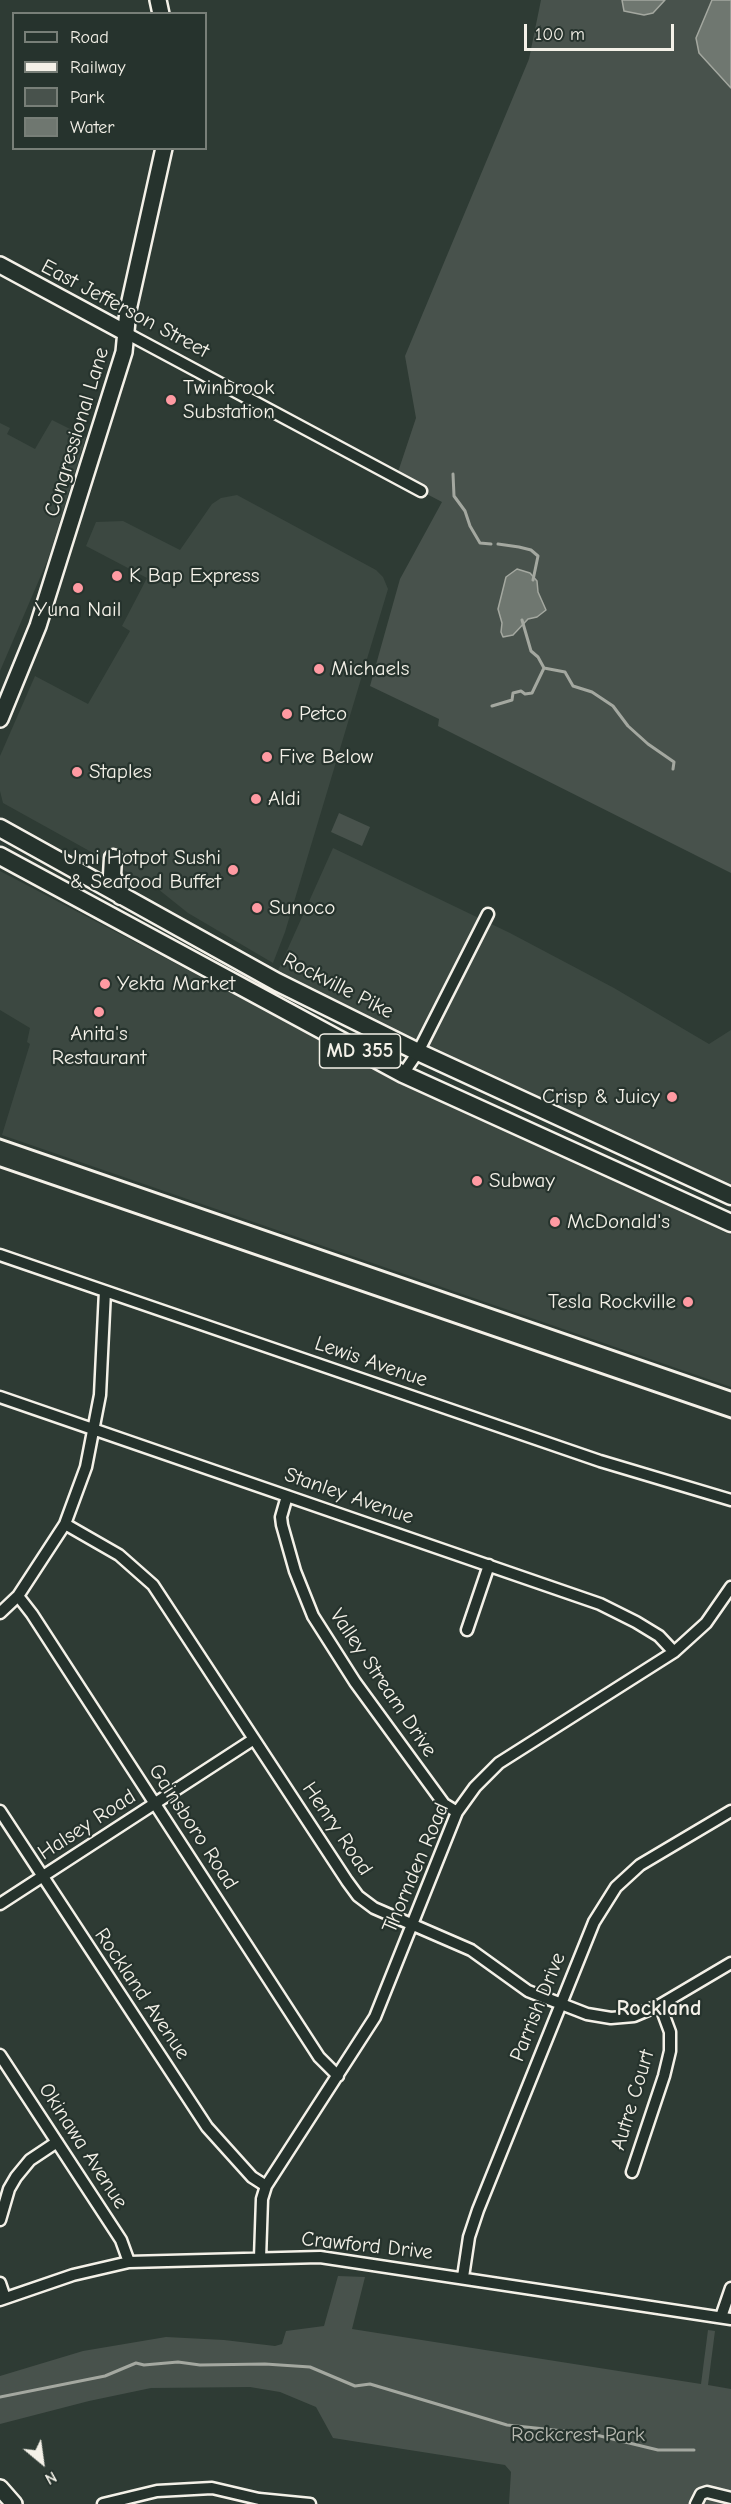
<!DOCTYPE html>
<style>
body{margin:0}
#map{position:relative;width:731px;height:2504px;overflow:hidden;background:#2e3b34;font-family:"Comic Neue",sans-serif}
canvas{display:block}
.legend{position:absolute;left:12px;top:12px;width:195px;height:138px;box-sizing:border-box;background:#26332d;border:2px solid #787f78;margin:0;padding:8px 10px;list-style:none;font-size:18px;color:#f4f1e8}
.legend li{display:flex;align-items:center;gap:12px;height:30px}
.legend b{width:30px;border:2px solid #787f78}
.north{position:absolute;left:12px;top:2432px;width:60px;height:60px;-webkit-text-stroke:4px #26332d;paint-order:stroke;rotate:151deg;font-size:16px;font-weight:700;line-height:24px;text-align:center;color:#f4f1e8}
.north::after{content:'';display:block;margin:auto;width:21px;height:27px;background:#f4f1e8;clip-path:polygon(50% 0,100% 100%,50% 72%,0 100%)}
.scale{position:absolute;left:524px;top:24px;width:150px;height:27px;box-sizing:border-box;border:3px solid #f4f1e8;border-top:0;padding-left:8px;font-size:18px;line-height:21px;white-space:nowrap;color:#f4f1e8;-webkit-text-stroke:4px #26332d;paint-order:stroke}
</style>
<div id="map">
<canvas width="731" height="2504"></canvas>
<ul class="legend">
<li><b style="height:8px;background:#26332d"></b>Road</li>
<li><b style="height:8px;background:#f4f1e8"></b>Railway</li>
<li><b style="height:16px;background:#48524c"></b>Park</li>
<li><b style="height:16px;background:#6f7770"></b>Water</li>
</ul>
<div class="north">N</div>
<div class="scale">100 m</div>
</div>
<script>
const g = document.querySelector('canvas').getContext('2d');
g.lineJoin = 'round';
function paint(path, color) {
  g.fillStyle = color;
  g.fill(path, 'evenodd');
}
function poly(rows) {
  const path = new Path2D();
  for (const r of rows) {
    path.moveTo(r[0], r[1]);
    for (let i = 2; i < r.length; i += 2) path.lineTo(r[i], r[i + 1]);
  }
  return path;
}
function stroke(path, color, width, dash) {
  g.strokeStyle = color;
  g.lineWidth = width;
  g.lineCap = dash ? 'butt' : 'round';
  g.setLineDash(dash || []);
  g.stroke(path);
}
function label(font, color, halo, rows, align = 'center') {
  g.font = font + ' "Comic Neue",sans-serif';
  g.lineWidth = 4.5;
  g.setLineDash([]);
  g.textBaseline = 'middle';
  g.strokeStyle = halo;
  g.fillStyle = color;
  for (const [text, x, y, turn = 0] of rows) {
    g.save();
    g.translate(x, y);
    g.rotate((+turn || 0) * Math.PI / 180);
    g.textAlign = isNaN(turn) ? turn : align;
    if (halo) g.strokeText(text, 0, 0);
    g.fillText(text, 0, 0);
    g.restore();
  }
}
paint(poly([
 [52,420,86,437,48,559,0,671,0,423,10,428,7,434,35,449],
 [237,495,376,570,383,577,388,589,285,932,273,963,188,913,158,889,3,803,0,791,0,756,35,676,88,704,130,631,122,626,147,578,86,546,96,522,123,521,180,550,212,504,221,498],
 [333,848,510,933,614,988,709,1044,731,1030,731,1193,276,975],
 [0,871,207,980,513,1133,731,1235,731,1387,2,1135,30,1044,27,1042,30,1028,0,1010]
]), '#3c4841');
paint(poly([
 [541,0,731,0,731,873,438,726,439,719,370,686,400,579,442,502,396,478,416,418,405,356,529,59],
 [339,813,370,827,362,846,331,832],
 [338,2276,365,2277,352,2329,701,2384,708,2330,715,2331,708,2385,731,2389,731,2504,509,2504,511,2472,505,2465,333,2438,316,2407,280,2392,250,2387,151,2388,89,2401,0,2424,0,2376,83,2351,166,2337,224,2340,275,2346,282,2344,286,2331,324,2326]
]), '#48524c');
const water = poly([
 [622,0,665,0,653,13,644,15,624,11,622,0],
 [712,0,731,0,731,88,699,53,696,38,712,0],
 [517,569,530,573,537,581,538,592,546,610,537,617,528,619,513,635,503,637,501,632,502,623,498,609,506,577,517,569]
]);
paint(water, '#6f7770');
stroke(water, '#a4a8a0', 1.5);
stroke(poly([
 [453,474,454,496,465,511,470,526,480,543,491,544],
 [498,544,519,547,531,550,538,556,533,580],
 [544,668,565,672,573,686,592,692,613,706,628,726,648,744,674,762,673,769],
 [492,706,512,700,513,693,521,691,525,694,532,693,544,668,538,657,531,651,522,620],
 [0,2397,105,2376,136,2363,144,2365,178,2362,200,2365,265,2364,310,2367,355,2386,370,2384,507,2425,592,2434,658,2450,694,2450]
]), '#a4a8a0', 3);
const street = poly([
 [126,333,421,491],
 [403,1074,418,1052,488,914],
 [0,1255,600,1461,731,1500],
 [0,1397,600,1604,636,1622,659,1636,674,1652],
 [287,1496,281,1517,282,1525,295,1571,313,1616,355,1682,444,1804,457,1812],
 [65,1524,119,1555,153,1585,347,1881,358,1896,374,1908,471,1950,528,1991,587,2014,611,2018,634,2016,660,2005,731,1963],
 [18,1596,32,1614,319,2057,338,2076],
 [0,1613,18,1596,65,1524,86,1467,100,1395,105,1291],
 [467,1630,489,1565],
 [0,1811,207,2127,252,2177,266,2186],
 [0,1904,254,1739],
 [0,2055,121,2240,129,2262],
 [632,2172,664,2076,670,2051,670,2032,660,2005],
 [0,2220,9,2189,16,2177,30,2160,57,2142],
 [260,2258,262,2199,266,2186,375,2017,457,1812,475,1787,499,1763,674,1652,706,1623,731,1587],
 [463,2277,469,2237,478,2210,594,1922,616,1887,640,1865,731,1811],
 [0,2283,5,2298],
 [0,2300,73,2275,129,2262,320,2257,731,2319],
 [721,2317,731,2288],
 [103,2504,157,2491,212,2488,259,2499,310,2504],
 [696,2504,701,2494,707,2492,731,2498]
]);
const secondary = poly([
 [158,0,161,14],
 [0,265,126,333],
 [0,719,38,626,124,352,128,310,164,148],
 [0,2488,14,2504]
]);
const primary = poly([
 [0,828,277,982,418,1052,731,1196],
 [0,856,403,1074,731,1223],
 [113,858,112,875,121,896]
]);
stroke(street, '#f4f1e8', 15);
stroke(secondary, '#f4f1e8', 20);
stroke(primary, '#f4f1e8', 21);
stroke(street, '#26332d', 10);
stroke(secondary, '#26332d', 15);
stroke(primary, '#26332d', 16);
stroke(poly([
 [0,1139,731,1391],
 [0,1167,731,1418]
]), '#f4f1e8', 3);
for (const [x, y, r, color] of [
 [171,400,6,"#ff9aa2"],
 [117,576,6,"#ff9aa2"],
 [78,588,6,"#ff9aa2"],
 [319,669,6,"#ff9aa2"],
 [287,714,6,"#ff9aa2"],
 [267,757,6,"#ff9aa2"],
 [77,772,6,"#ff9aa2"],
 [256,799,6,"#ff9aa2"],
 [233,870,6,"#ff9aa2"],
 [257,908,6,"#ff9aa2"],
 [105,984,6,"#ff9aa2"],
 [99,1012,6,"#ff9aa2"],
 [672,1097,6,"#ff9aa2"],
 [477,1181,6,"#ff9aa2"],
 [555,1222,6,"#ff9aa2"],
 [688,1302,6,"#ff9aa2"]
]) {
  const dot = new Path2D();
  dot.arc(x, y, r, 0, 2 * Math.PI);
  g.fillStyle = color;
  g.fill(dot);
  stroke(dot, '#26332d', 2);
}
for (const [x, y, w] of [
 [360,1051,81]
]) {
  const box = new Path2D();
  box.roundRect(x - w / 2, y - 17, w, 34, 4.5);
  g.fillStyle = '#26332d';
  g.fill(box);
  stroke(box, '#f4f1e8', 1.5);
}
label('bold 20px', '#f4f1e8', null, [
 ["MD 355",360,1051]
]);
label('21px', '#f4f1e8', '#26332d', [
 ["East Jefferson Street",125,309,28],
 ["Congressional Lane",77,432,-73],
 ["Rockville Pike",338,986,27],
 ["Lewis Avenue",371,1362,19],
 ["Stanley Avenue",349,1496,19],
 ["Valley Stream Drive",383,1683,56],
 ["Halsey Road",87,1825,-33],
 ["Gainsboro Road",193,1827,57],
 ["Henry Road",337,1829,56],
 ["Thornden Road",416,1868,-67],
 ["Rockland Avenue",142,1994,56],
 ["Parrish Drive",538,2007,-68],
 ["Autre Court",633,2100,-73],
 ["Okinawa Avenue",83,2146,57],
 ["Crawford Drive",367,2246,6]
]);
label('21px', '#f4f1e8', '#26332d', [
 ["Twinbrook",183,388],
 ["Substation",183,412],
 ["K Bap Express",129,576],
 ["Yuna Nail",78,610,"center"],
 ["Michaels",331,669],
 ["Petco",299,714],
 ["Five Below",279,757],
 ["Staples",89,772],
 ["Aldi",268,799],
 ["Umi Hotpot Sushi",221,858,"right"],
 ["& Seafood Buffet",221,882,"right"],
 ["Sunoco",269,908],
 ["Yekta Market",117,984],
 ["Anita's",99,1034,"center"],
 ["Restaurant",99,1058,"center"],
 ["Crisp & Juicy",660,1097,"right"],
 ["Subway",489,1181],
 ["McDonald's",567,1222],
 ["Tesla Rockville",676,1302,"right"]
], 'left');
label('21px', '#b8b9b1', '#26332d', [
 ["Rockcrest Park",578,2435]
]);
label('bold 22px', '#f4f1e8', '#26332d', [
 ["Rockland",659,2009]
]);
</script>
